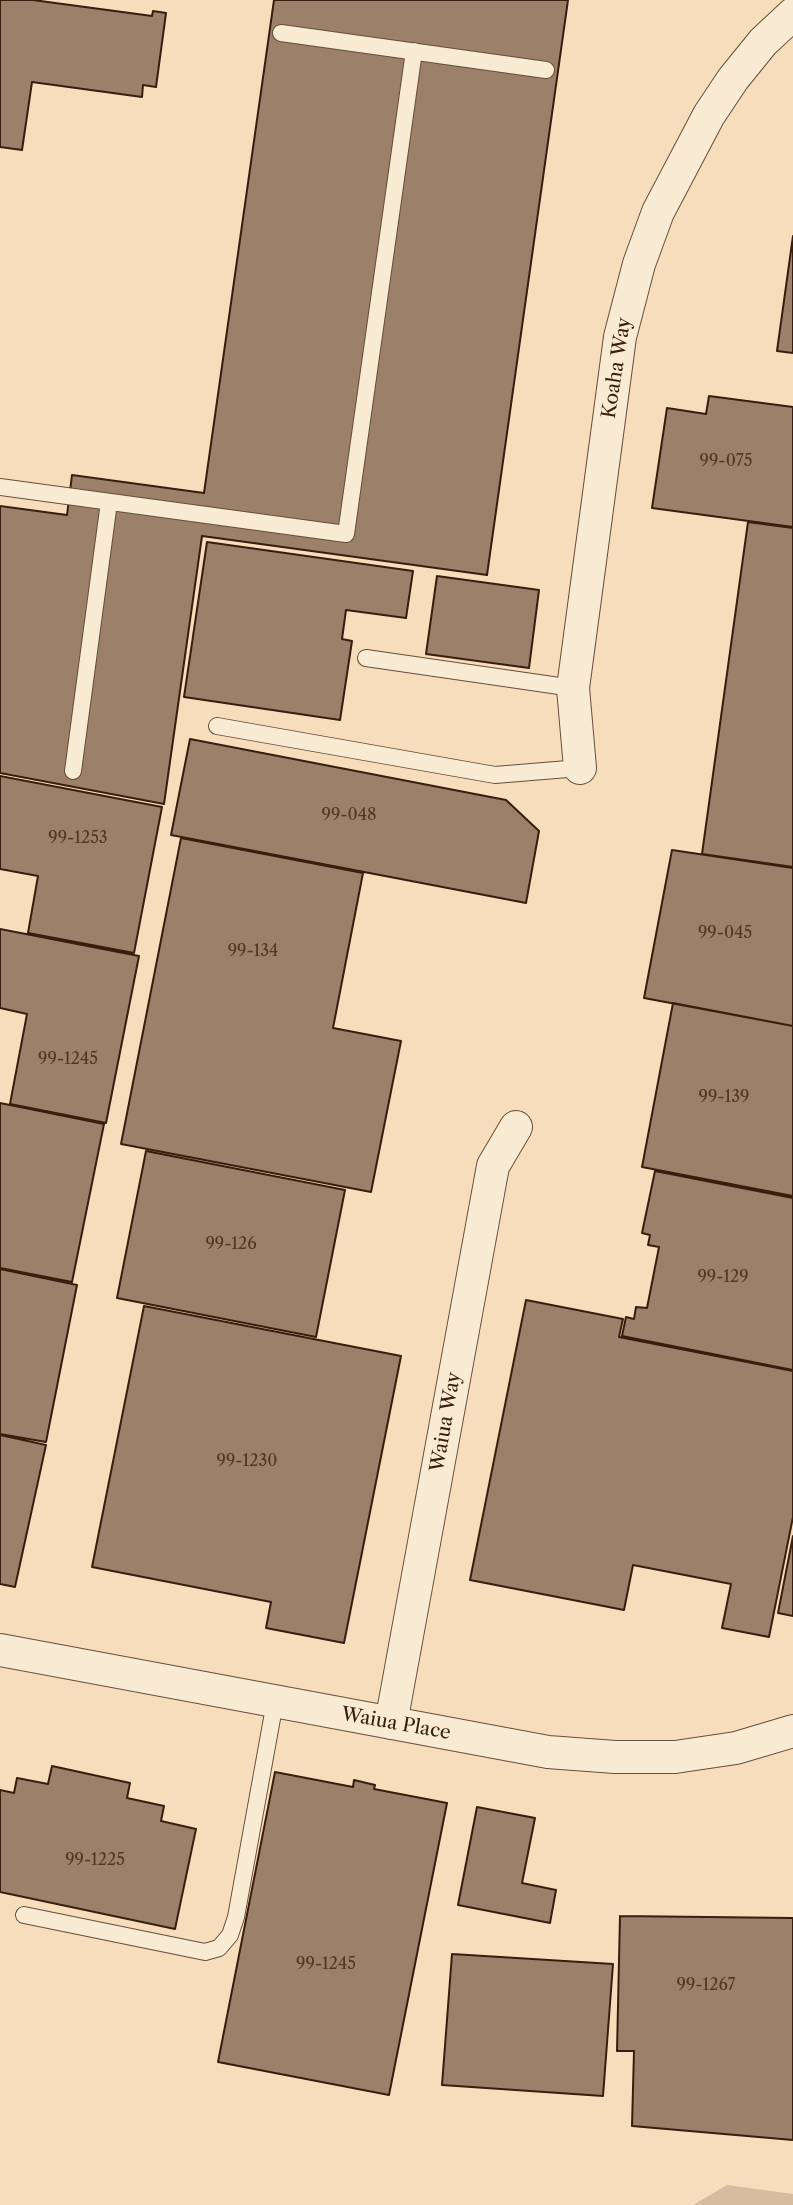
<!DOCTYPE html>
<style>
body{margin:0}
canvas{display:block;background:#f6debc}
</style>
<canvas width="793" height="2205"></canvas>
<script>
const g = document.querySelector('canvas').getContext('2d');
g.lineJoin = 'round';
function paint(path, color) {
  g.fillStyle = color;
  g.fill(path, 'evenodd');
}
function poly(rows) {
  const path = new Path2D();
  for (const r of rows) {
    path.moveTo(r[0], r[1]);
    for (let i = 2; i < r.length; i += 2) path.lineTo(r[i], r[i + 1]);
  }
  return path;
}
function stroke(path, color, width, dash) {
  g.strokeStyle = color;
  g.lineWidth = width;
  g.lineCap = dash ? 'butt' : 'round';
  g.setLineDash(dash || []);
  g.stroke(path);
}
function label(font, color, halo, rows, align = 'center') {
  g.font = font + ' "Libre Caslon Text",serif';
  g.lineWidth = 5;
  g.setLineDash([]);
  g.textBaseline = 'middle';
  g.strokeStyle = halo;
  g.fillStyle = color;
  for (const [text, x, y, turn = 0] of rows) {
    g.save();
    g.translate(x, y);
    g.rotate((+turn || 0) * Math.PI / 180);
    g.textAlign = isNaN(turn) ? turn : align;
    if (halo) g.strokeText(text, 0, 0);
    g.fillText(text, 0, 0);
    g.restore();
  }
}
paint(poly([
 [727,2185,793,2194,793,2205,693,2205]
]), '#d6bd9f');
const building = poly([
 [0,0,33,0,152,16,153,11,166,13,156,87,143,85,142,97,32,82,22,150,0,147,0,0],
 [274,0,568,0,487,575,202,536,164,804,0,773,0,506,67,515,72,475,204,493,274,0],
 [793,236,793,353,777,351,793,236],
 [709,396,793,407,793,527,652,508,667,408,706,414,709,396],
 [748,522,793,528,793,867,702,854,748,522],
 [207,542,413,571,406,618,346,610,342,639,352,641,340,720,184,697,207,542],
 [437,576,539,590,529,668,426,654,437,576],
 [190,739,506,800,539,831,526,903,171,835,190,739],
 [0,776,162,807,134,953,28,933,38,876,0,869,0,776],
 [181,838,363,873,333,1028,401,1041,371,1192,121,1144,181,838],
 [672,850,793,868,793,1026,644,998,672,850],
 [0,929,139,956,106,1123,10,1104,27,1014,0,1008,0,929],
 [673,1003,793,1026,793,1196,642,1167,673,1003],
 [0,1103,104,1124,72,1282,0,1268,0,1103],
 [146,1151,345,1190,316,1337,117,1298,146,1151],
 [655,1171,793,1198,793,1370,622,1336,626,1317,634,1319,636,1307,647,1308,659,1247,648,1245,650,1235,642,1233,655,1171],
 [0,1269,77,1285,46,1442,0,1434,0,1269],
 [526,1300,623,1319,619,1337,793,1371,793,1517,769,1637,722,1628,731,1584,633,1565,624,1610,470,1580,526,1300],
 [144,1306,401,1356,344,1643,266,1628,271,1602,92,1567,144,1306],
 [0,1435,46,1445,15,1587,0,1584,0,1435],
 [793,1536,793,1616,778,1613,793,1536],
 [52,1766,130,1783,127,1798,164,1806,161,1821,196,1829,175,1929,0,1892,0,1790,14,1793,17,1778,48,1784,52,1766],
 [275,1772,353,1787,354,1780,375,1785,374,1789,447,1803,389,2095,218,2062,275,1772],
 [477,1807,535,1818,522,1883,556,1890,550,1923,458,1905,477,1807],
 [620,1916,793,1918,793,2140,632,2126,634,2051,617,2051,620,1916],
 [452,1954,613,1964,603,2096,442,2085,452,1954]
]);
paint(building, '#9b8169');
stroke(building, '#391d0f', 2);
const lane = poly([
 [281,33,546,70],
 [0,487,346,534,414,51],
 [366,658,573,688],
 [217,726,495,775,580,768],
 [73,771,109,502],
 [24,1915,205,1952,219,1948,230,1935,236,1917,275,1702]
]);
const street = poly([
 [580,768,573,688,620,337,639,264,658,212,709,115,733,79,763,42,793,14],
 [0,1650,548,1752,615,1757,675,1757,736,1748,793,1731],
 [391,1723,493,1166,516,1127]
]);
stroke(lane, '#684d3a', 18);
stroke(street, '#684d3a', 34);
stroke(lane, '#f9ead3', 16);
stroke(street, '#f9ead3', 32);
label('16px', '#523626', null, [
 ["99-075",726,461],
 ["99-048",349,815],
 ["99-1253",78,838],
 ["99-045",725,933],
 ["99-134",253,951],
 ["99-1245",68,1059],
 ["99-139",724,1097],
 ["99-126",231,1244],
 ["99-129",723,1277],
 ["99-1230",247,1461],
 ["99-1225",95,1860],
 ["99-1245",326,1964],
 ["99-1267",706,1985]
]);
label('19px', '#391d0f', '#f9ead3', [
 ["Koaha Way",617,368,-81],
 ["Waiua Way",446,1422,-80],
 ["Waiua Place",396,1724,10]
]);
</script>
